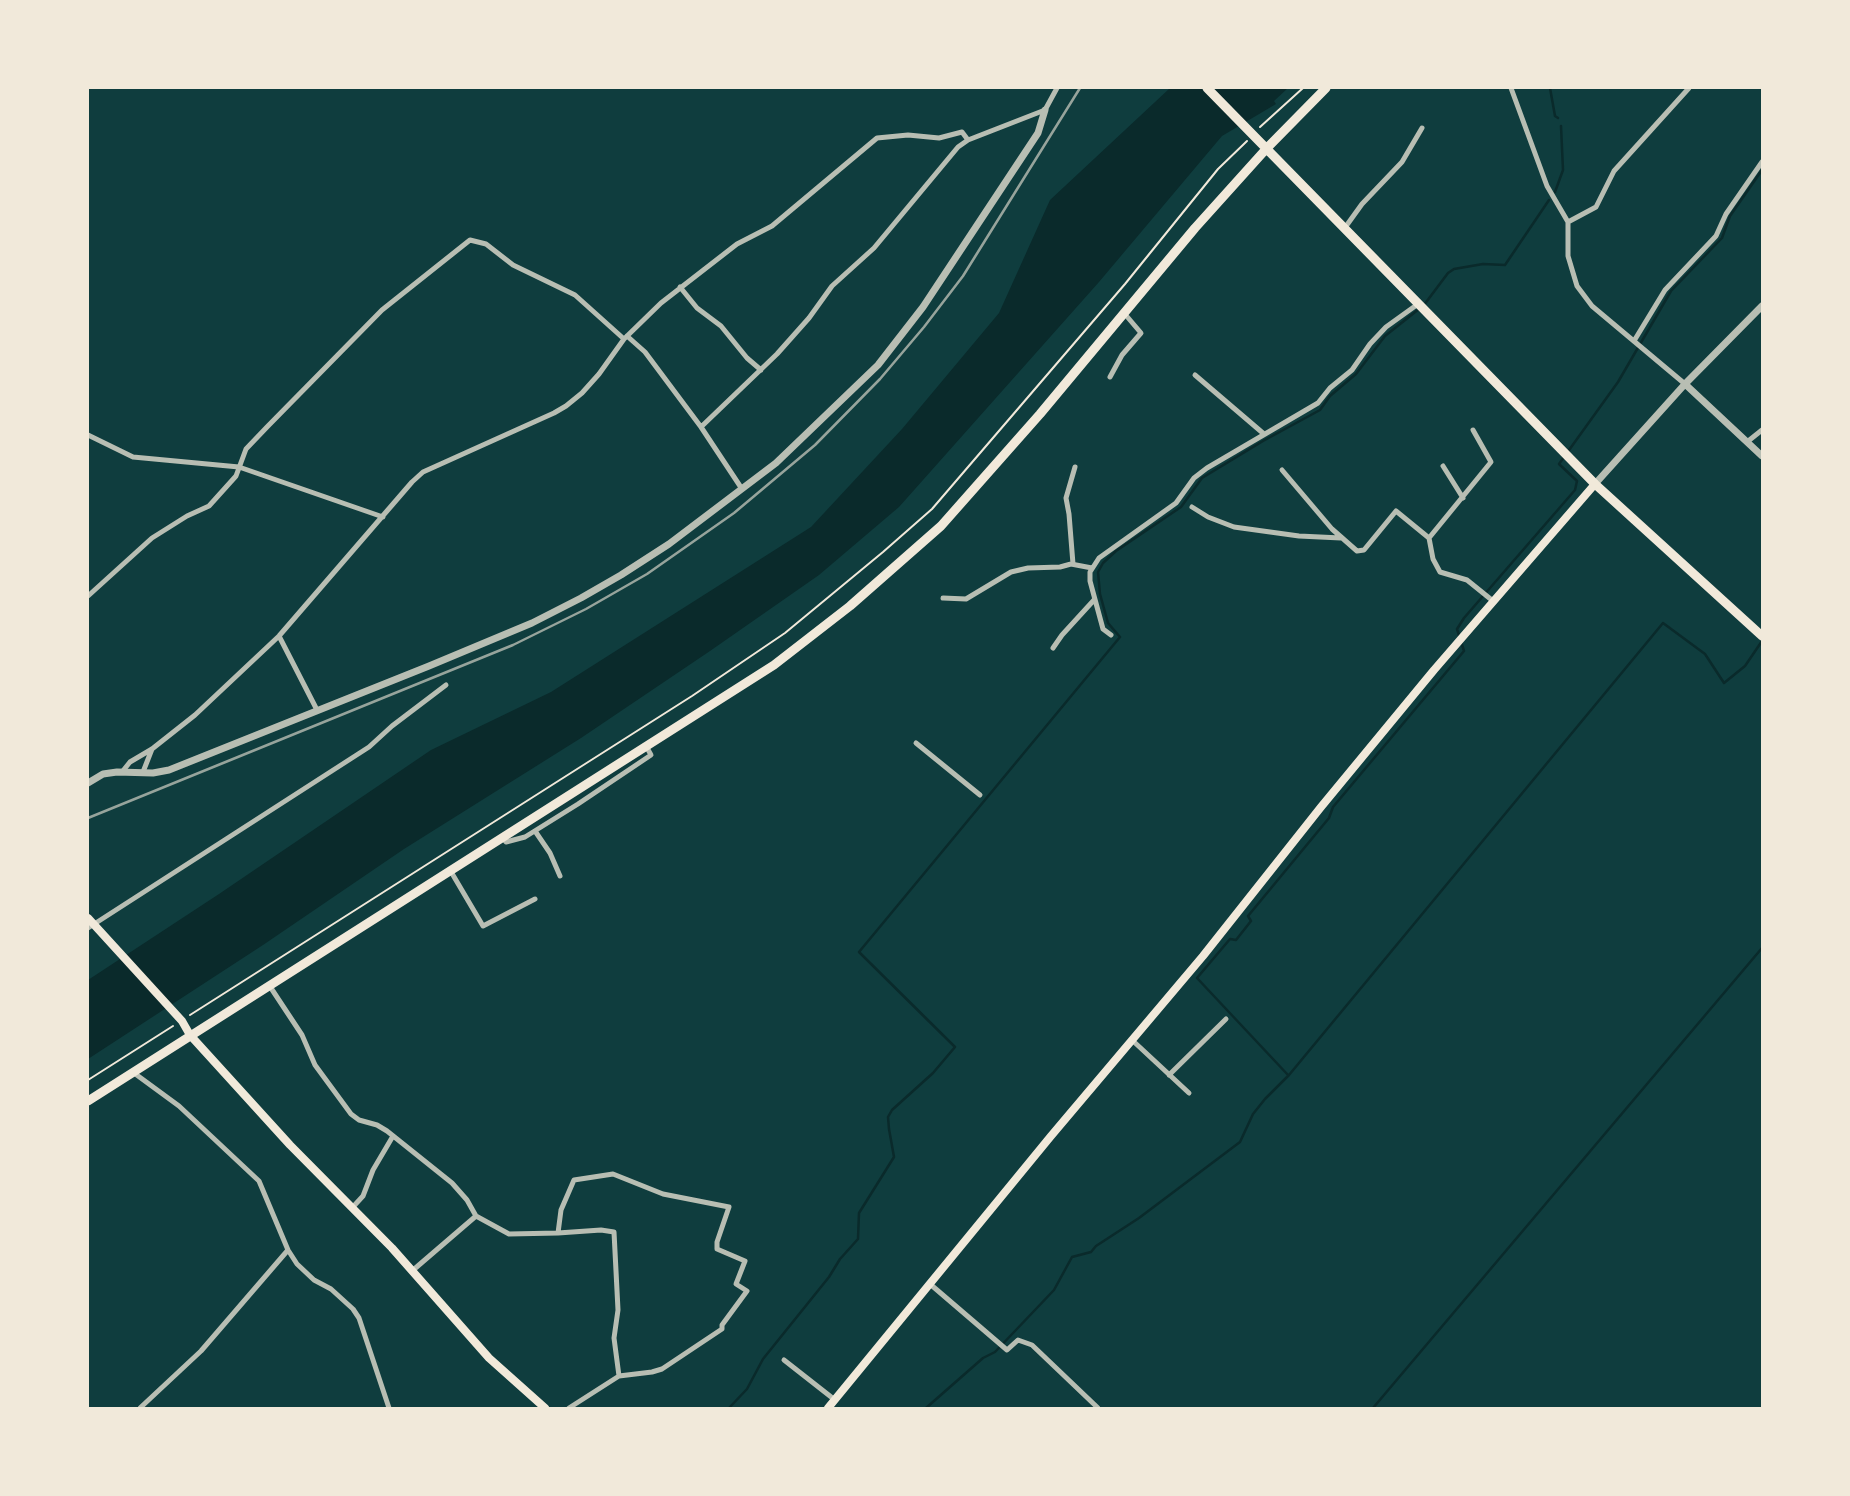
<!DOCTYPE html>
<style>
body{margin:0}
#map{position:relative;width:1850px;height:1496px;overflow:hidden;background:#0f3d3e;font-family:"DM Sans",sans-serif}
canvas{display:block}
.frame{position:absolute;inset:0;border:89px solid #f1e9da;pointer-events:none}
</style>
<div id="map">
<canvas width="1850" height="1496"></canvas>
<div class="frame"></div>
</div>
<script>
const g = document.querySelector('canvas').getContext('2d');
g.lineJoin = 'round';
function paint(path, color) {
  g.fillStyle = color;
  g.fill(path, 'evenodd');
}
function poly(rows) {
  const path = new Path2D();
  for (const r of rows) {
    path.moveTo(r[0], r[1]);
    for (let i = 2; i < r.length; i += 2) path.lineTo(r[i], r[i + 1]);
  }
  return path;
}
function stroke(path, color, width, dash) {
  g.strokeStyle = color;
  g.lineWidth = width;
  g.lineCap = dash ? 'butt' : 'round';
  g.setLineDash(dash || []);
  g.stroke(path);
}
paint(poly([
 [1170,88,1288,88,1274,101,1276,104,1222,136,1099,282,899,507,819,575,710,651,581,738,404,849,263,945,88,1059,88,980,219,894,431,750,551,692,811,527,902,429,999,313,1050,200]
]), '#0a2a2b');
stroke(poly([
 [1550,88,1555,116,1558,118],
 [1555,192,1563,170,1561,126],
 [1424,305,1448,273,1454,269,1483,264,1505,265,1549,200],
 [1288,1075,1197,978,1230,939,1236,940,1251,921,1248,916,1329,818,1333,807,1464,651,1457,629,1464,618,1575,490,1577,481,1559,464,1618,382,1671,291,1722,238,1730,216,1762,170],
 [729,1408,747,1389,763,1359,829,1277,840,1259,858,1239,859,1213,894,1157,889,1129,888,1117,892,1110,933,1073,955,1047,859,952,1120,637,1108,623,1100,594,1098,572,1103,563,1116,551,1181,507,1202,478,1263,441,1320,410,1330,396,1356,374,1385,336,1419,309],
 [926,1408,983,1358,995,1352,1054,1290,1072,1257,1091,1252,1096,1246,1139,1218,1240,1142,1253,1114,1265,1099,1289,1075,1663,623,1705,654,1724,683,1745,666,1762,641],
 [1373,1408,1762,948]
]), '#0a2a2b', 2.5);
stroke(poly([
 [1260,127,1303,88],
 [190,1015,692,696,785,633,883,552,932,509,1125,284,1218,169,1247,141],
 [88,1080,173,1026]
]), '#f1e9da', 2);
stroke(poly([
 [1511,88,1547,186,1568,222,1568,256,1577,286,1592,306,1685,384],
 [1568,222,1596,207,1614,171,1689,88],
 [1344,229,1362,204,1402,162,1422,128],
 [680,287,697,308,721,326,747,358,761,370],
 [627,336,645,352,701,427,742,489],
 [1634,341,1665,290,1716,236,1726,214,1762,162],
 [1195,375,1264,434],
 [1110,377,1122,355,1141,333,1124,313],
 [701,427,777,354,809,318,832,286,874,248,958,147,968,140,1045,110,1057,88],
 [88,435,133,457,239,467,383,517],
 [1747,442,1762,430],
 [1443,466,1463,498],
 [1282,470,1332,529,1357,551,1364,550,1396,511,1429,538,1433,559,1440,572,1467,580,1493,601],
 [1192,507,1208,517,1234,527,1299,536,1341,538],
 [1429,538,1491,462,1473,430],
 [1073,564,1069,514,1066,498,1075,467],
 [88,596,152,538,187,516,209,506,236,476,246,449,267,427,382,310,470,240,486,244,513,265,575,295,624,339],
 [943,598,966,599,1011,572,1028,568,1060,567,1071,564,1092,568],
 [1111,635,1103,629,1090,581,1090,572,1099,558,1176,503,1194,478,1207,468,1318,403,1330,388,1352,370,1370,344,1386,327,1418,304],
 [279,636,317,710],
 [1053,648,1062,635,1094,600],
 [916,743,980,795],
 [122,772,130,762,152,749,195,715,279,636,412,482,423,472,554,413,566,406,582,393,599,374,624,339,661,303,737,244,772,226,877,138,908,135,939,138,962,132,968,140],
 [143,772,152,749],
 [535,831,550,853,560,876],
 [502,837,506,842,525,837,578,804,651,755,646,746],
 [450,870,483,926,535,899],
 [88,928,369,747,392,726,446,685],
 [269,985,302,1035,315,1065,351,1114,359,1120,377,1125,387,1131,452,1183,467,1200,476,1216],
 [1132,1040,1189,1093],
 [134,1073,179,1106,259,1181,288,1250,297,1264,314,1280,331,1289,353,1309,359,1318,389,1408],
 [1169,1075,1226,1019],
 [352,1208,363,1196,373,1170,393,1136],
 [558,1233,601,1230,614,1232,618,1310,614,1338,619,1376],
 [412,1271,476,1216,509,1234,558,1233,561,1210,574,1180,613,1174,663,1194,729,1207,717,1242,717,1249,745,1261,736,1284,747,1291,722,1325,722,1329,662,1369,652,1372,619,1376,569,1408],
 [930,1284,1007,1350,1018,1340,1032,1345,1098,1408],
 [784,1360,835,1400],
 [140,1408,201,1351,288,1250]
]), '#b8beb3', 5);
stroke(poly([
 [1685,384,1762,456],
 [1595,484,1685,384,1762,306],
 [88,783,103,774,117,772,153,773,169,770,429,666,532,623,581,598,621,575,669,544,776,463,878,365,923,307,1038,133,1045,110]
]), '#b8beb3', 7);
stroke(poly([
 [88,918,182,1021,190,1035,290,1145,392,1248,489,1358,545,1408],
 [828,1408,1051,1136,1203,956,1321,807,1434,670,1595,484]
]), '#f1e9da', 8);
stroke(poly([
 [1207,88,1595,484,1762,636],
 [88,1101,774,665,850,606,941,526,1040,414,1195,228,1267,148,1326,88]
]), '#f1e9da', 9);
stroke(poly([
 [88,818,513,645,586,609,647,574,734,513,815,445,880,379,924,327,963,276,1080,88]
]), '#97a49c', 2.5);
</script>
